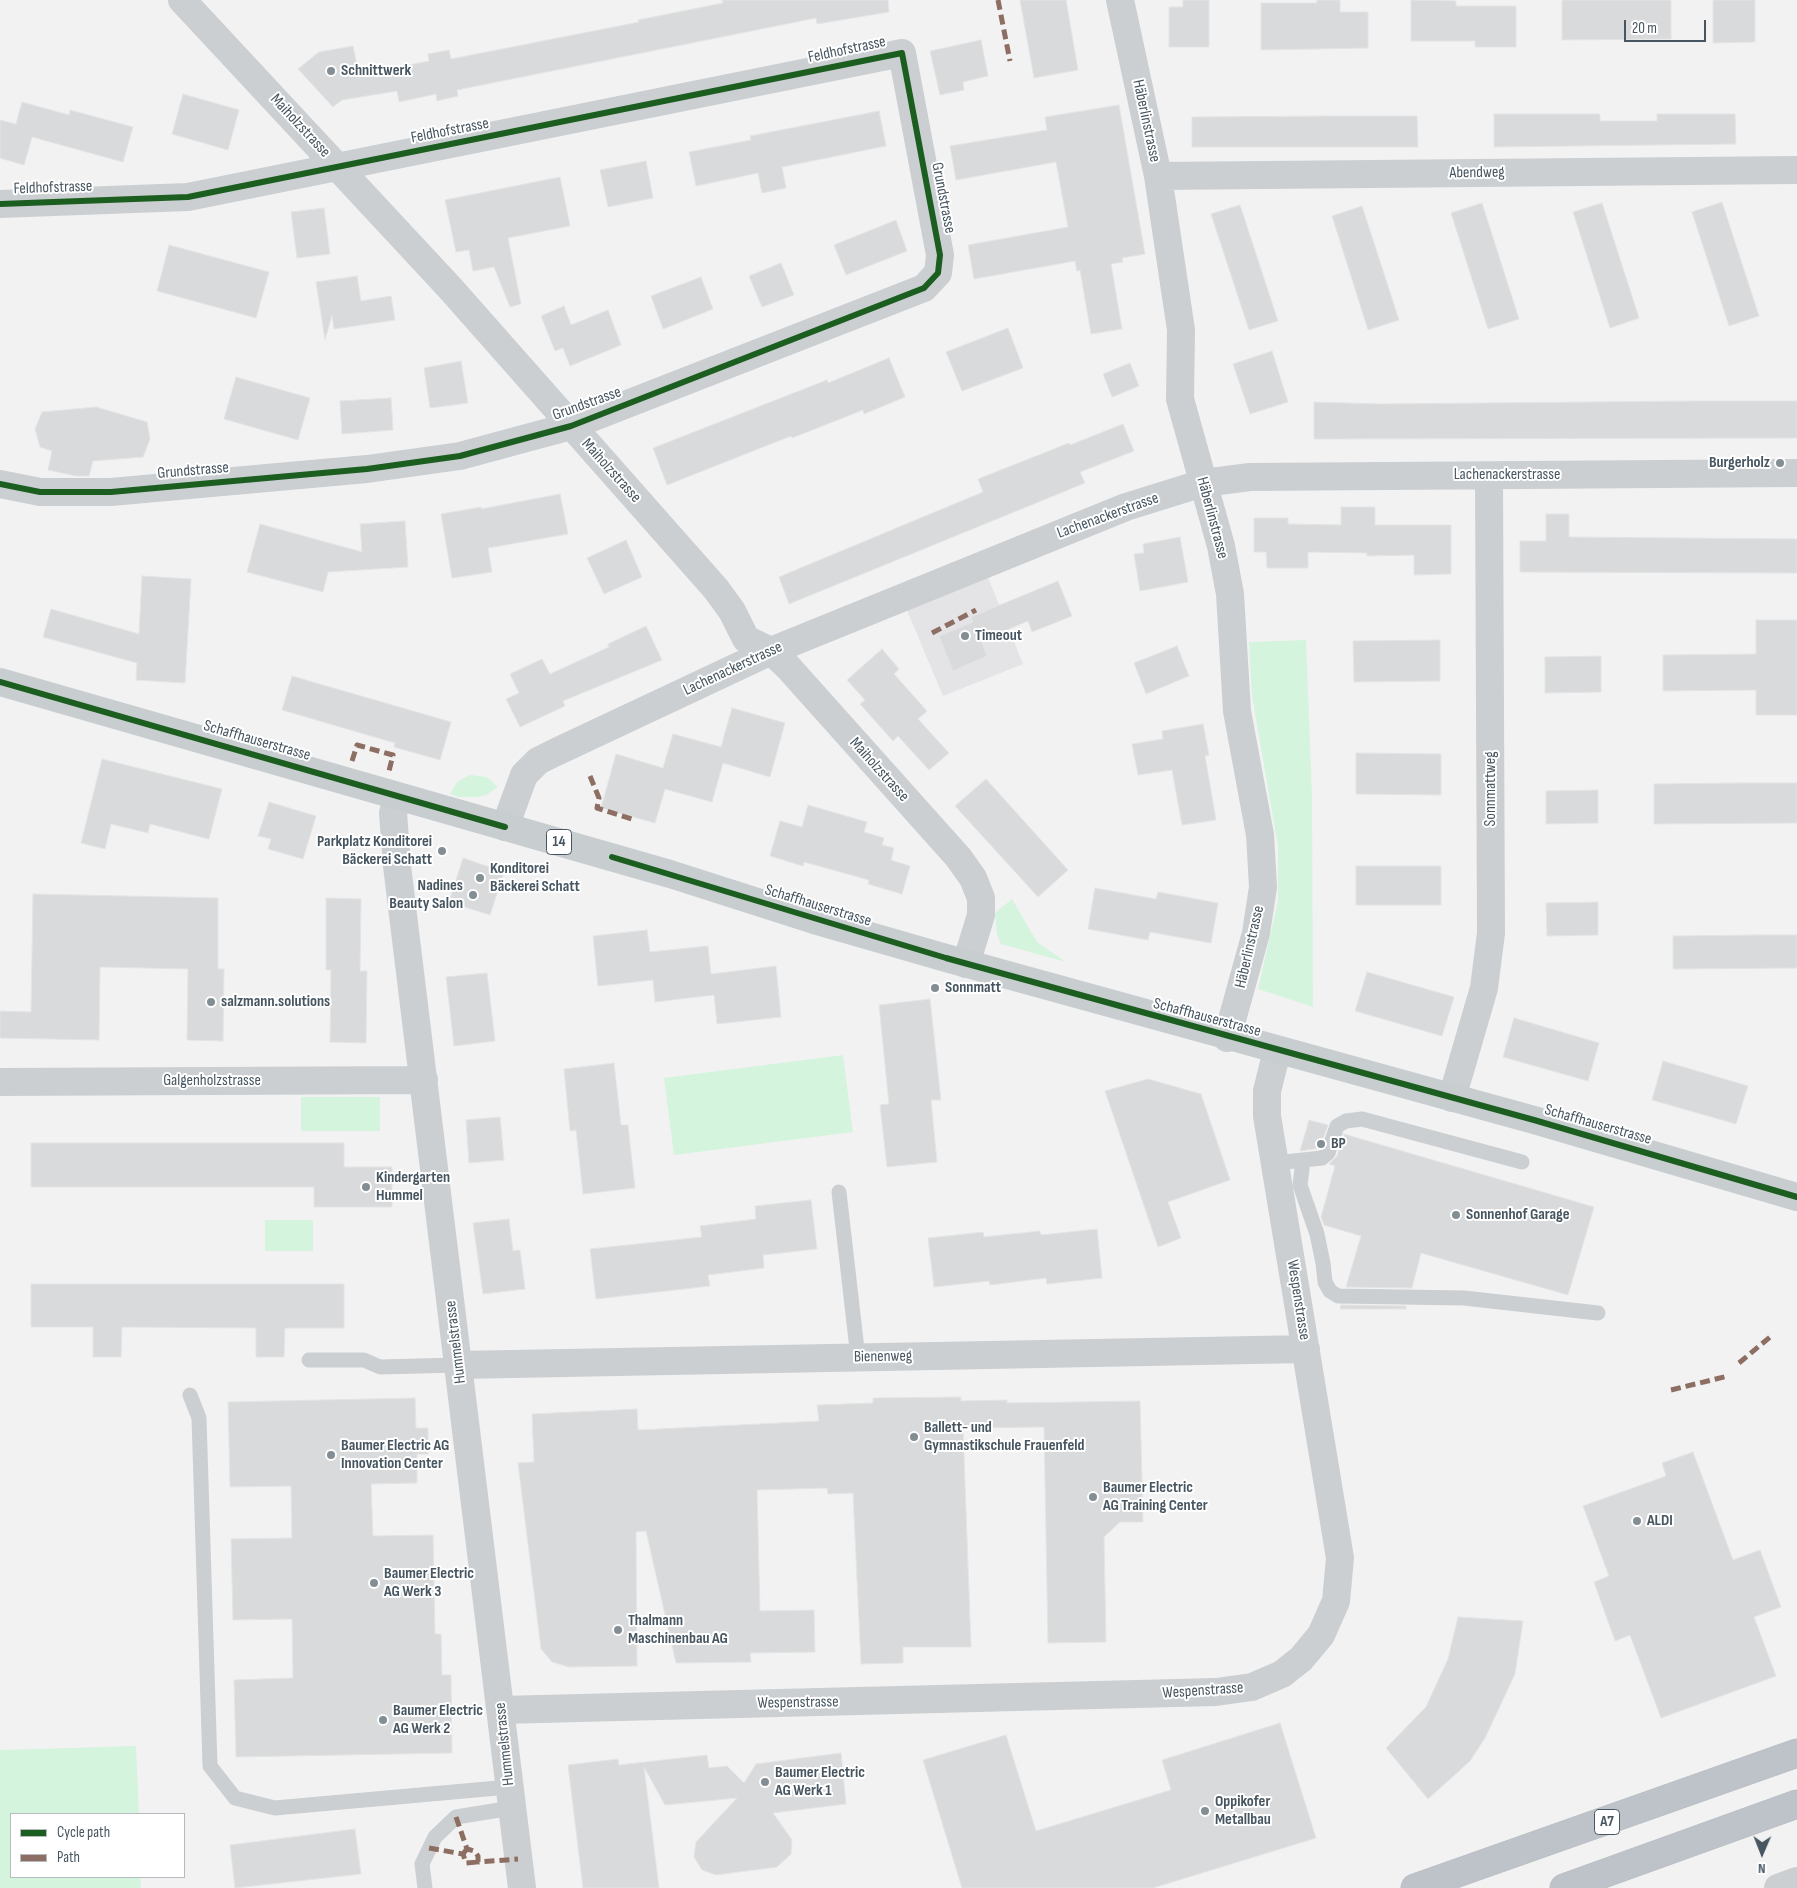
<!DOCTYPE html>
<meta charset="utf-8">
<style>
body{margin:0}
#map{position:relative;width:1797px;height:1888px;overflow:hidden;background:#f3f2f2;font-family:"Sofia Sans Condensed",sans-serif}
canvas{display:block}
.legend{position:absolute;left:10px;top:1813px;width:175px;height:65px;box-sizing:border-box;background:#fff;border:1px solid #b5bbc0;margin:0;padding:6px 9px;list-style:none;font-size:15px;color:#475661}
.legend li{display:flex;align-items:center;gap:10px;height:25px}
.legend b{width:25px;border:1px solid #b5bbc0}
.north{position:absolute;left:1737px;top:1828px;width:50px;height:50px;-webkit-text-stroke:4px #fff;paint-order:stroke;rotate:181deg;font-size:14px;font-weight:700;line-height:20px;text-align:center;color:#475661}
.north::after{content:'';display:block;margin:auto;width:18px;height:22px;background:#475661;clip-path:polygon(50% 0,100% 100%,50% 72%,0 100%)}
.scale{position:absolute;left:1624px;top:20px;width:82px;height:22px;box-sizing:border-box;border:2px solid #475661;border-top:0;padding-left:6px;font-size:15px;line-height:18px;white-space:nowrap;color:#475661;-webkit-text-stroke:4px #fff;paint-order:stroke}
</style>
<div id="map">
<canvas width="1797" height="1888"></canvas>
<ul class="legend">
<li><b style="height:6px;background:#1b5e20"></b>Cycle path</li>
<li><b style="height:6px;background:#8d6e63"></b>Path</li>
</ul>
<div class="north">N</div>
<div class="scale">20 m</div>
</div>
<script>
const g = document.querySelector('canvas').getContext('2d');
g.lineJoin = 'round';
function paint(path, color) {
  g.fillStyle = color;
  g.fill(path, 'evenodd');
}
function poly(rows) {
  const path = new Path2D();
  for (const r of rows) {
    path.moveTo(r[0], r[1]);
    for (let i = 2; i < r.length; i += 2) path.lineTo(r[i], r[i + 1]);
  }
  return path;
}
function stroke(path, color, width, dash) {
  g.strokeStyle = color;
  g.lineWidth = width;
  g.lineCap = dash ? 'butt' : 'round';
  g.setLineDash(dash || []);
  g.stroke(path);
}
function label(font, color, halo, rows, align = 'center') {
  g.font = font + ' "Sofia Sans Condensed",sans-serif';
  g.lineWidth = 4;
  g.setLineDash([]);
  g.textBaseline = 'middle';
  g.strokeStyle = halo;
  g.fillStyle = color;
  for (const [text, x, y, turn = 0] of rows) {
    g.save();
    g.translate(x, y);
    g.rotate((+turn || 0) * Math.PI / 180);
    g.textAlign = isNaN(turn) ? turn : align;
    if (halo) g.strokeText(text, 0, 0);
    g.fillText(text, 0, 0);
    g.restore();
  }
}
paint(poly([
 [987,575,1023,664,943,696,906,608]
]), '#e4e3e5');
paint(poly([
 [1306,640,1312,794,1313,1007,1258,989,1278,901,1278,846,1252,696,1249,642],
 [470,775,487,777,498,787,486,795,478,797,459,797,450,794,457,782],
 [1012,899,1037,942,1066,962,1001,944,997,934,995,913],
 [843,1055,853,1132,674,1155,664,1078],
 [301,1097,380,1097,380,1131,301,1131],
 [265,1220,313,1220,313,1251,265,1251],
 [136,1746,139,1814,11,1814,11,1877,140,1877,141,1888,0,1888,0,1750]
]), '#d5f4de');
const building = poly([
 [722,0,888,0,889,12,817,24,816,18,457,90,458,96,437,101,436,94,399,102,397,91,342,100,333,107,298,69,319,52,353,46,359,75,429,61,428,54,449,50,451,59,639,22,638,20,723,3,722,0],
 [1020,0,1066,0,1078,70,1034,78,1020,0],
 [1183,0,1209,0,1209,47,1169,47,1169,7,1183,7,1183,0],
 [1317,0,1340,0,1340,12,1368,12,1368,48,1261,50,1261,3,1317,3,1317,0],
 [1411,0,1456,1,1456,6,1516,6,1516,47,1475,47,1475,41,1411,41,1411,0],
 [1562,0,1671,0,1671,39,1562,40,1562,0],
 [1713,0,1755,0,1755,42,1713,43,1713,0],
 [981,40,988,76,963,82,964,90,940,95,930,51,981,40],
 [183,94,239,110,228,150,172,134,183,94],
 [22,102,69,115,70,110,133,127,123,162,32,137,24,165,0,158,0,120,16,124,22,102],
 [1119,105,1145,254,1122,258,1123,262,1111,264,1122,329,1091,334,1080,270,1077,271,1075,261,974,279,968,245,1068,227,1056,162,956,180,950,146,1047,130,1045,117,1119,105],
 [879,111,886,146,782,167,786,188,762,193,758,173,696,186,689,152,751,140,750,136,879,111],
 [1494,114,1600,114,1600,121,1657,121,1657,114,1735,114,1736,144,1494,147,1494,114],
 [1325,116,1417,116,1418,147,1192,147,1192,117,1325,116],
 [646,161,653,198,608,207,600,170,646,161],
 [560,177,570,226,508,238,521,304,510,307,494,267,473,271,469,250,456,252,445,200,560,177],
 [1722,202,1759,316,1729,326,1692,212,1722,202],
 [1482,203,1519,319,1488,329,1451,213,1482,203],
 [1602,203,1639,318,1610,328,1573,212,1602,203],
 [1240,205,1278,321,1249,330,1211,214,1240,205],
 [1362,206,1399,320,1368,330,1332,216,1362,206],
 [324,208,330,254,297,258,291,212,324,208],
 [896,220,907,251,846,275,834,245,896,220],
 [169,245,269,272,256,318,157,291,169,245],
 [781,263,794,295,762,307,749,276,781,263],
 [357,276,361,301,391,296,395,320,334,329,332,315,325,340,316,282,357,276],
 [701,277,713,309,663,329,651,296,701,277],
 [564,306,571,325,608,310,621,345,570,366,563,348,555,351,541,316,564,306],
 [1008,328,1023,368,962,391,946,352,1008,328],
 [1272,351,1288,402,1250,414,1233,364,1272,351],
 [889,358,905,397,864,414,863,410,792,438,791,436,667,485,653,448,827,380,828,383,889,358],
 [461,361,468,403,430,408,424,368,461,361],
 [1130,363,1139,386,1112,397,1103,374,1130,363],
 [236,377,310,398,298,440,224,419,236,377],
 [391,398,393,430,342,434,340,401,391,398],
 [1693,401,1797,401,1797,438,1314,439,1314,402,1380,404,1693,401],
 [96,407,147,422,150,439,143,457,93,461,89,476,76,476,48,470,52,451,40,447,35,429,42,412,96,407],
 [1123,424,1134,451,1080,472,1085,483,789,604,779,577,983,492,978,479,1069,443,1070,445,1123,424],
 [560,494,568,534,488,548,492,572,452,578,441,514,481,507,481,509,560,494],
 [1341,507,1375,507,1375,525,1451,525,1451,574,1414,575,1414,555,1367,556,1367,553,1308,552,1308,568,1267,568,1266,552,1254,552,1254,518,1288,518,1288,524,1341,525,1341,507],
 [1546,514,1569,514,1569,537,1797,539,1797,573,1520,572,1520,541,1546,541,1546,514],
 [405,521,408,567,328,572,323,592,247,572,260,524,362,552,360,524,405,521],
 [1180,537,1188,582,1140,591,1134,554,1144,553,1143,544,1180,537],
 [626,540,642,577,604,594,587,558,626,540],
 [142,576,191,579,185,683,136,680,137,663,43,637,51,609,139,634,142,576],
 [1058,581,1072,616,1032,632,1028,621,981,641,987,656,953,671,939,636,973,622,971,617,1058,581],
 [1756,620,1797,620,1797,715,1756,715,1756,690,1663,691,1663,655,1756,654,1756,620],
 [646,626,662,660,563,701,565,706,520,727,506,699,519,693,510,674,542,659,550,674,609,647,608,644,646,626],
 [1440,640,1440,681,1354,682,1353,641,1440,640],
 [1177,646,1189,676,1146,694,1134,663,1177,646],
 [882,649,899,669,894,674,927,711,918,719,949,753,929,770,898,736,893,741,860,704,865,700,847,680,882,649],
 [1601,656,1601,692,1545,693,1545,657,1601,656],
 [292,676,451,722,440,760,394,747,395,743,282,710,292,676],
 [732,708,785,723,770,777,723,763,712,802,665,789,655,823,601,808,616,754,663,768,673,734,721,747,732,708],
 [1203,724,1209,755,1205,756,1216,820,1182,825,1172,770,1138,775,1132,744,1163,739,1162,731,1203,724],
 [1356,753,1441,754,1441,795,1356,794,1356,753],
 [102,759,222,789,209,839,150,824,148,833,111,824,105,849,81,843,102,759],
 [986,779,1068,870,1038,897,955,806,986,779],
 [1739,783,1797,783,1797,823,1654,824,1654,784,1739,783],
 [1598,790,1598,823,1546,824,1546,791,1598,790],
 [269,802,316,816,303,859,268,849,271,839,258,836,269,802],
 [808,805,867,822,864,832,884,838,882,845,894,848,891,860,910,866,902,894,868,884,869,880,804,862,803,866,770,856,780,821,802,827,808,805],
 [463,858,504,872,490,915,449,902,463,858],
 [1356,866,1441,866,1441,905,1356,905,1356,866],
 [1095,888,1156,899,1158,892,1218,903,1211,943,1150,932,1148,940,1088,929,1095,888],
 [33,894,218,898,218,969,224,969,223,1041,187,1040,188,969,100,967,99,1040,0,1038,0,1011,31,1012,33,894],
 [326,898,361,899,360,971,367,971,366,1043,330,1042,331,970,326,970,326,898],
 [1598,902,1598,935,1547,936,1546,903,1598,902],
 [647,930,650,952,708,946,711,974,776,966,781,1017,717,1024,714,995,655,1002,653,980,598,986,593,936,647,930],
 [1756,935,1797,935,1797,968,1673,969,1673,936,1756,935],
 [1367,972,1454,997,1442,1036,1355,1011,1367,972],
 [487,973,495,1041,454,1046,446,977,487,973],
 [930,999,941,1100,931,1100,937,1162,887,1167,880,1105,889,1104,879,1005,930,999],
 [1514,1018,1599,1043,1588,1081,1503,1057,1514,1018],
 [1663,1061,1748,1086,1736,1124,1652,1100,1663,1061],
 [614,1063,621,1125,628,1125,635,1188,583,1194,576,1130,570,1131,564,1069,614,1063],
 [1148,1079,1201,1094,1230,1180,1168,1202,1181,1238,1158,1247,1105,1091,1148,1079],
 [500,1117,504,1160,469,1163,466,1120,500,1117],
 [1309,1120,1328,1125,1320,1148,1300,1151,1309,1120],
 [1344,1134,1594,1207,1568,1295,1421,1253,1412,1288,1346,1287,1361,1236,1324,1225,1321,1217,1335,1166,1329,1164,1337,1156,1344,1134],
 [31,1143,344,1143,344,1167,392,1167,392,1207,314,1207,314,1187,31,1187,31,1143],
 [811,1200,817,1249,763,1255,764,1268,708,1275,710,1286,596,1299,590,1249,702,1237,700,1226,756,1219,755,1206,811,1200],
 [509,1219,513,1251,520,1250,525,1289,483,1294,473,1223,509,1219],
 [1097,1229,1102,1278,1047,1284,1046,1278,990,1285,989,1281,934,1287,928,1238,983,1232,984,1237,1040,1231,1041,1235,1097,1229],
 [31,1284,344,1284,344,1328,285,1328,284,1357,256,1357,256,1328,122,1327,121,1357,93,1357,93,1327,31,1327,31,1284],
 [1341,1305,1406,1306,1406,1309,1340,1309,1341,1305],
 [961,1397,961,1401,1007,1400,1007,1403,1140,1401,1143,1522,1120,1522,1104,1537,1106,1642,1048,1643,1044,1427,963,1428,971,1647,903,1647,903,1663,861,1664,853,1493,828,1494,827,1488,757,1490,760,1611,814,1610,815,1652,750,1653,751,1662,676,1663,646,1531,636,1532,637,1666,569,1667,552,1662,541,1649,518,1463,534,1462,532,1414,637,1409,638,1430,819,1421,817,1405,873,1403,873,1398,961,1397],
 [415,1398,416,1428,428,1428,428,1454,417,1454,417,1483,371,1484,373,1536,433,1535,435,1634,441,1634,442,1675,451,1675,452,1753,236,1757,234,1680,293,1678,292,1619,233,1620,231,1539,292,1538,291,1486,230,1487,228,1402,415,1398],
 [1693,1452,1733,1560,1760,1550,1781,1607,1754,1617,1776,1676,1661,1718,1630,1635,1615,1641,1594,1582,1609,1576,1583,1506,1666,1476,1662,1463,1693,1452],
 [1458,1617,1523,1621,1515,1674,1485,1738,1470,1761,1428,1799,1386,1748,1426,1707,1448,1659,1458,1617],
 [1280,1723,1316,1838,1153,1888,962,1888,923,1760,1006,1735,1036,1831,1171,1790,1162,1760,1280,1723],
 [841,1753,846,1804,773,1813,792,1840,791,1854,777,1867,716,1875,702,1870,694,1857,696,1842,737,1798,665,1805,644,1767,659,1888,583,1888,568,1765,618,1759,619,1765,707,1755,709,1768,727,1766,744,1783,756,1764,841,1753],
 [355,1829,361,1874,235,1888,230,1845,355,1829]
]);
paint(building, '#d9dadb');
stroke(building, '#e4e4e5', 1);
const motorway = poly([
 [1415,1888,1797,1753],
 [1564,1888,1797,1804]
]);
stroke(motorway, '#b6bdc3', 29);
stroke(poly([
 [1303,1160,1300,1185,1317,1234,1323,1263,1325,1282,1330,1291,1338,1296,1464,1298,1598,1313],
 [1275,1163,1322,1158,1328,1153,1337,1126,1346,1121,1362,1119,1522,1162],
 [839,1192,858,1358],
 [309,1360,364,1360,380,1367,459,1365],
 [190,1395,199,1418,210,1766,235,1798,275,1808,509,1787],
 [425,1888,422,1864,435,1837,456,1817,512,1808]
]), '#cbcfd2', 15);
stroke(poly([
 [182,0,450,288,716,589,732,611,746,639,771,651,788,667,958,857,973,878,981,898,981,915,966,964],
 [1120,0,1158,176,1181,330,1180,399,1221,546,1230,594,1237,711,1260,835,1263,887,1256,933,1227,1038],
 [1158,176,1797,170],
 [0,204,188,197,902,53,940,255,938,273,924,288,571,426,460,456,367,469,111,492,40,492,0,484],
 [398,797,393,813,397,866,522,1888],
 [505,827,524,775,538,761,554,753,771,651,1126,507,1203,483,1250,477,1797,473],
 [0,1082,424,1080],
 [1452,1098,1484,988,1491,933,1489,476],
 [459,1365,1306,1349],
 [501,1710,1216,1692,1252,1687,1282,1674,1301,1659,1321,1635,1336,1601,1340,1558,1267,1116,1267,1091,1277,1051],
 [1778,1888,1797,1881]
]), '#cbcfd2', 28);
stroke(poly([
 [0,682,670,874,814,920,946,958,1534,1120,1797,1197]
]), '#c8cdd0', 28);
stroke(motorway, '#bdc3c8', 28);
stroke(poly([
 [998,0,1010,61],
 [932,633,976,610],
 [352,761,357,745,393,755,389,771],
 [590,776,599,798,597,808,632,819,633,817],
 [1739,1363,1770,1337],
 [1671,1390,1728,1376],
 [456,1817,467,1849,474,1851,478,1856,478,1862,518,1859],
 [429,1848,463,1854],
 [466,1850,463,1854,466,1863,478,1862]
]), '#8d6e63', 5, [10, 5]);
stroke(poly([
 [0,204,188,197,902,53,940,255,938,273,924,288,571,426,460,456,367,469,111,492,40,492,0,484],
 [0,682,505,827],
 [612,857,946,958,1534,1120,1797,1197]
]), '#1b5e20', 6);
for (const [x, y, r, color] of [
 [331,71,5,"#838d94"],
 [1780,463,5,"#838d94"],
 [965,636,5,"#838d94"],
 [442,851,5,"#838d94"],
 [480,878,5,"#838d94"],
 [473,895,5,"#838d94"],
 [935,988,5,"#838d94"],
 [211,1002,5,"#838d94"],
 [1321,1144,5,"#838d94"],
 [366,1187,5,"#838d94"],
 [1456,1215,5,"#838d94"],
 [914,1437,5,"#838d94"],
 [331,1455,5,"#838d94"],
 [1093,1497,5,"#838d94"],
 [1637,1521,5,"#838d94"],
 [374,1583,5,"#838d94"],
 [618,1630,5,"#838d94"],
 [383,1720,5,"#838d94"],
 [765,1782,5,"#838d94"],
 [1205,1811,5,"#838d94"]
]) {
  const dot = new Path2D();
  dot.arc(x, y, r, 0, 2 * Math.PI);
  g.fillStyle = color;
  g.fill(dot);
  stroke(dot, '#fff', 2);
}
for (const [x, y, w] of [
 [559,842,25],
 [1607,1822,25]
]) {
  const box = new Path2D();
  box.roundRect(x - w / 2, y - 12.5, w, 25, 4);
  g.fillStyle = '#fff';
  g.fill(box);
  stroke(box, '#475661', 1);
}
label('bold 15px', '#475661', null, [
 ["14",559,842],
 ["A7",1607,1822]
]);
label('16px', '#475661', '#fff', [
 ["Feldhofstrasse",847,50,-12],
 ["Häberlinstrasse",1146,121,78],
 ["Maiholzstrasse",300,126,47],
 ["Feldhofstrasse",450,131,-11],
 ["Abendweg",1477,173,-1],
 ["Feldhofstrasse",53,188,-2],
 ["Grundstrasse",943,198,79],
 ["Grundstrasse",587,404,-20],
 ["Grundstrasse",193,471,-5],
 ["Maiholzstrasse",611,471,48],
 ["Lachenackerstrasse",1507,475],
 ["Lachenackerstrasse",1108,516,-20],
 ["Häberlinstrasse",1212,518,75],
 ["Lachenackerstrasse",733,669,-25],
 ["Schaffhauserstrasse",257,741,16],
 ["Maiholzstrasse",879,770,48],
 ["Sonnmattweg",1491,789,-90],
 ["Schaffhauserstrasse",818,906,17],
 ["Häberlinstrasse",1250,947,-77],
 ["Schaffhauserstrasse",1207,1018,15],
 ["Galgenholzstrasse",212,1081],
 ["Schaffhauserstrasse",1598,1125,16],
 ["Wespenstrasse",1298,1300,81],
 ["Hummelstrasse",456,1342,-97],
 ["Bienenweg",883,1357,-1],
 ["Wespenstrasse",1203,1691,-4],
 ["Wespenstrasse",798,1703,-1],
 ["Hummelstrasse",505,1744,-96]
]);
label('bold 16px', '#475661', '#fff', [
 ["Schnittwerk",341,71],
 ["Burgerholz",1770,463,"right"],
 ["Timeout",975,636],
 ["Parkplatz Konditorei",432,842,"right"],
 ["Bäckerei Schatt",432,860,"right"],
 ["Konditorei",490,869],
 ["Bäckerei Schatt",490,887],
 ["Nadines",463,886,"right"],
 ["Beauty Salon",463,904,"right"],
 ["Sonnmatt",945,988],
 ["salzmann.solutions",221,1002],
 ["BP",1331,1144],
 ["Kindergarten",376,1178],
 ["Hummel",376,1196],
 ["Sonnenhof Garage",1466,1215],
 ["Ballett- und",924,1428],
 ["Gymnastikschule Frauenfeld",924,1446],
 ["Baumer Electric AG",341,1446],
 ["Innovation Center",341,1464],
 ["Baumer Electric",1103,1488],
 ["AG Training Center",1103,1506],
 ["ALDI",1647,1521],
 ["Baumer Electric",384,1574],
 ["AG Werk 3",384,1592],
 ["Thalmann",628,1621],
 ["Maschinenbau AG",628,1639],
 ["Baumer Electric",393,1711],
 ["AG Werk 2",393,1729],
 ["Baumer Electric",775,1773],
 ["AG Werk 1",775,1791],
 ["Oppikofer",1215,1802],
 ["Metallbau",1215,1820]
], 'left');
</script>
